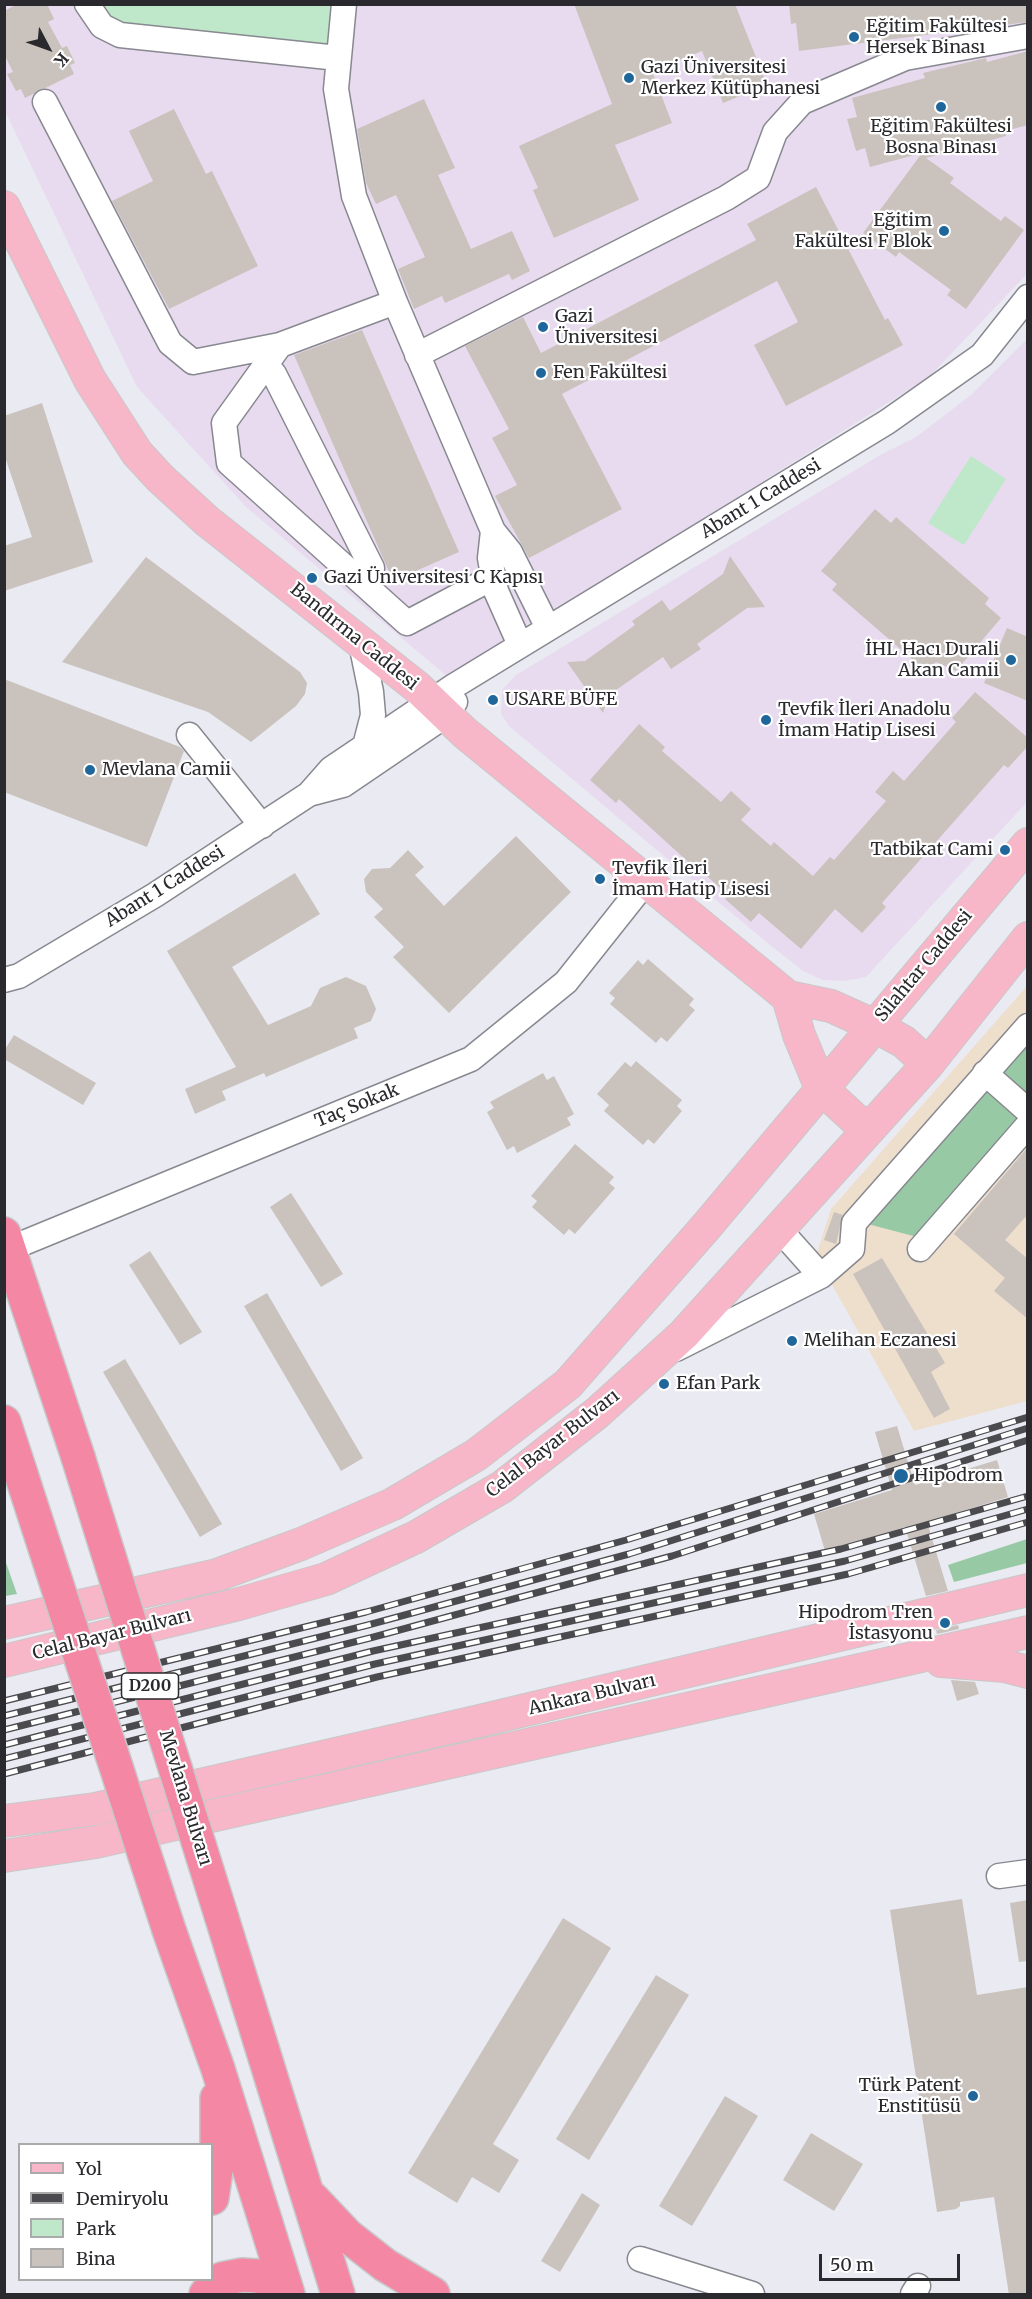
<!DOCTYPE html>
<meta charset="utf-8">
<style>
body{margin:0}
#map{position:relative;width:1032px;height:2299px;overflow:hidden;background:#eaeaf2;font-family:Merriweather,serif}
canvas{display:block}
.frame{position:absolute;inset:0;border:6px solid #2a2a2e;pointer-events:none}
.legend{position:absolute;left:18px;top:2143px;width:195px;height:138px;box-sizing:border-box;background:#fff;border:2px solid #aaaaab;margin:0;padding:8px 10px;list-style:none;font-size:18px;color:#2a2a2e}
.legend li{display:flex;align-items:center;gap:12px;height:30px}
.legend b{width:30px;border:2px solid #aaaaab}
.north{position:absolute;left:18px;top:18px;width:60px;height:60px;-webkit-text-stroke:4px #fff;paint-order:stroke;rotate:131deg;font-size:16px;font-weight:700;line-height:24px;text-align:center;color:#2a2a2e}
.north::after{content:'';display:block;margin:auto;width:21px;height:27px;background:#2a2a2e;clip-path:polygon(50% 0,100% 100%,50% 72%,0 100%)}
.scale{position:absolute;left:819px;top:2254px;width:141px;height:27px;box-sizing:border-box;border:3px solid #2a2a2e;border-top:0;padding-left:8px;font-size:18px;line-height:21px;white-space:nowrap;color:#2a2a2e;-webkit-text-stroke:4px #fff;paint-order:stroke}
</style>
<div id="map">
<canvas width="1032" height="2299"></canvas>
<div class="frame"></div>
<ul class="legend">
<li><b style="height:8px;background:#f8b7c8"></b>Yol</li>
<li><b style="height:8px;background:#4b4b4f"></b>Demiryolu</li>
<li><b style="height:16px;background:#bfe8ca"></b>Park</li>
<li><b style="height:16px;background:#cac3bd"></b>Bina</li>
</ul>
<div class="north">K</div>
<div class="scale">50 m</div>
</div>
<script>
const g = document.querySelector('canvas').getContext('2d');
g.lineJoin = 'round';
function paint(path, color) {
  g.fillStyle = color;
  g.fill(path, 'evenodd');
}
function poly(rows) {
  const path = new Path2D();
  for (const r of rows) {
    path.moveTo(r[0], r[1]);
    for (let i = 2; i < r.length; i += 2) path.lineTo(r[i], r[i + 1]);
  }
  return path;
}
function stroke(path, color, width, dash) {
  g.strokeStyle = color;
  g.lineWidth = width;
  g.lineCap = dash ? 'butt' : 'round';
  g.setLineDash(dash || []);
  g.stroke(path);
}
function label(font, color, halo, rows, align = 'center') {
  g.font = font + ' Merriweather,serif';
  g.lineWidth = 4.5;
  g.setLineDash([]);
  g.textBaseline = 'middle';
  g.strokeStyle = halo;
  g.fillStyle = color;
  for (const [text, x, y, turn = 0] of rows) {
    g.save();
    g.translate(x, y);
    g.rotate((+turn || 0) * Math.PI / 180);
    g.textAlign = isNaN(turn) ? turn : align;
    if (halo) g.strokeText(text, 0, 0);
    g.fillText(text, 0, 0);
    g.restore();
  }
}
paint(poly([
 [5,5,1027,5,1027,274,929,377,449,678,246,507,137,387,5,111],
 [1027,339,1027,802,866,977,844,981,823,980,803,971,765,941,509,726,501,714,502,690,516,675,882,454,916,437,971,395]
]), '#e8dbef');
paint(poly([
 [1027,986,1027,1401,914,1431,816,1256,831,1209]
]), '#eedecc');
paint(poly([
 [95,5,336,5,331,51,119,29],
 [971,456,1006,479,964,545,928,523]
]), '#bfe8ca');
paint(poly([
 [1027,1030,1027,1103,992,1072],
 [987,1079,1027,1115,921,1238,860,1222],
 [1027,1539,1027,1563,954,1582,948,1565],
 [4,1557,17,1594,5,1596,4,1596]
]), '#97c9a5');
paint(poly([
 [18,4,47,4,54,19,48,22,62,48,67,46,75,63,70,65,74,74,25,98,21,89,16,91,7,74,13,72,4,54,4,11],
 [574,4,735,4,767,85,723,103,702,51,652,71,672,123,615,145,639,200,554,238,533,190,538,188,519,146,612,104],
 [789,4,1028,4,1028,22,799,51,796,23,791,24],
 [1028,51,1028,125,1005,131,1006,136,926,158,954,178,950,183,1001,221,1005,216,1024,230,966,309,947,295,951,290,899,252,896,257,863,233,922,153,870,167,865,148,856,151,847,119,857,117,852,98,925,78,923,73,986,58,987,62],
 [424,99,455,168,438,175,471,249,512,231,530,271,512,280,509,274,445,303,442,296,414,309,398,269,425,257,396,195,376,204,366,183,357,129],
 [174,109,206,174,212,171,258,266,169,309,112,201,153,181,129,131],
 [816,187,885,320,888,318,903,345,786,406,754,345,798,322,777,281,562,394,622,509,529,558,495,496,517,485,492,438,509,429,465,346,523,317,541,353,756,240,747,224],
 [362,330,459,552,393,581,294,355],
 [42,403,93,562,4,591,4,546,32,537,4,454,4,416],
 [875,509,891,523,896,517,989,598,985,604,1001,618,956,671,936,662,927,672,832,590,837,584,821,571],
 [730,556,765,607,747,608,697,644,701,649,671,669,663,657,609,695,603,713,567,662,585,661,635,625,632,621,662,600,670,611,723,574],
 [146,557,300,672,307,683,305,694,296,706,251,742,208,712,62,662],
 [1007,628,1028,637,1028,701,984,683],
 [4,679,180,747,184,751,147,847,4,792],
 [975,692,1028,738,1028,746,1008,768,1004,765,882,903,886,907,862,933,835,909,801,949,759,913,751,922,725,899,728,895,699,869,697,870,619,799,616,803,590,780,639,724,665,747,662,751,721,802,731,791,751,809,741,820,771,846,774,842,813,876,830,857,834,860,886,801,875,792,893,771,904,781,956,722,952,718],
 [516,836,571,892,449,1013,393,957,404,947,374,917,383,909,366,892,364,879,372,869,390,868,408,850,424,867,415,875,444,906],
 [295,873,320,914,232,967,268,1025,311,1006,320,988,346,977,366,986,376,1009,371,1021,354,1028,358,1038,266,1077,264,1073,222,1091,226,1100,195,1114,185,1089,236,1067,167,951],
 [648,959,694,999,689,1005,695,1010,667,1042,661,1037,656,1043,610,1004,615,998,609,993,638,960,643,965],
 [14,1035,96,1083,83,1105,4,1059,4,1051],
 [636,1061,682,1100,677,1106,682,1111,654,1144,648,1139,643,1145,604,1111,609,1105,597,1094,625,1062,631,1067],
 [543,1073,547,1080,554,1076,574,1114,567,1118,571,1125,517,1153,514,1146,507,1150,487,1112,494,1108,490,1102],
 [575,1144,614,1177,609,1183,615,1188,575,1234,569,1229,564,1235,532,1207,537,1201,531,1196],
 [1028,1147,1028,1214,1005,1240,1028,1259,1028,1319,994,1291,1005,1278,954,1234],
 [291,1193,343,1274,321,1287,270,1207],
 [834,1212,843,1215,836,1244,824,1240],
 [150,1251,202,1332,180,1345,129,1265],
 [882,1258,945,1363,931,1372,950,1409,934,1418,853,1274],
 [267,1293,363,1458,341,1471,244,1306],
 [125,1359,222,1524,200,1537,103,1372],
 [897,1426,915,1485,997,1460,1008,1497,927,1522,948,1591,926,1596,905,1527,825,1551,814,1514,892,1490,875,1432],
 [958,1625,959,1629,937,1634,936,1630],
 [951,1680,975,1682,979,1694,957,1701],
 [962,1899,977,1995,1028,1987,1028,2295,1009,2295,994,2197,960,2202,960,2206,956,2209,937,2212,890,1910],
 [1028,1900,1028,1961,1019,1962,1010,1903],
 [563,1918,611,1948,493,2144,519,2160,499,2193,472,2177,457,2203,408,2173],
 [656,1975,689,1995,589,2160,556,2139],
 [725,2096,758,2116,692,2226,659,2206],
 [811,2133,863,2164,834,2211,783,2180],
 [582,2193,600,2205,560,2272,541,2261]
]), '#cac3bd');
const minor = poly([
 [87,4,102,26,120,35,338,58],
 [344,4,336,89,354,196,395,302,493,531,510,552,548,628],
 [45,102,170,343,193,362,280,345,395,302],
 [280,345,224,423,229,463,407,623,494,577],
 [417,355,726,198,758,178,775,132,802,102,905,58,1028,36],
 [266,365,274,374,372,568,370,589],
 [493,531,490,558,496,591,520,645],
 [361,643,371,692,373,715,365,746],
 [189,735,262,826],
 [309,794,343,785,446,715,455,702],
 [4,980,19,976,155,895,309,794,331,769,454,686,887,422,982,355,1028,297],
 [985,1073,1028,1111],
 [779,1229,821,1276],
 [9,1249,471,1059,566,982,647,880],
 [920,1249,1028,1125],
 [676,1349,821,1276,852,1249,854,1223,1028,1026],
 [999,1876,1028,1872],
 [640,2259,752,2294],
 [913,2294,918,2286]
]);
const major = poly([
 [4,207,90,380,137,453,160,478,207,521,417,687,465,733,788,997,831,1006,873,1025,904,1042,928,1064,684,1334,597,1413,502,1487,416,1537,326,1579,239,1604,4,1661],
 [788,997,799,1035,821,1088,857,1121,873,1125],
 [928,1064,1028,938],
 [4,1623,217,1575,301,1544,393,1504,476,1455,568,1384,705,1228,1028,844],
 [941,1661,1005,1666,1028,1672],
 [4,1821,95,1809,475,1722,1028,1590],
 [4,1856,96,1842,1028,1632]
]);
const highway = poly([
 [4,1234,78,1457],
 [4,1422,21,1474],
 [221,1915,338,2294],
 [169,1930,218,2069,288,2294],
 [212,2198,217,2163,217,2098],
 [313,2199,348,2236,385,2265,433,2294],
 [206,2294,222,2279,242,2275,259,2276,273,2284,281,2294]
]);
stroke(minor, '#888890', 27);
stroke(major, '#c8c8c9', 34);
stroke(highway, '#c8c8c9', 36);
stroke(minor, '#fff', 24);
stroke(major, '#f8b7c8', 32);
stroke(highway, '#f387a4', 33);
const rail = poly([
 [4,1701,366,1612,626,1540,1028,1417],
 [4,1716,368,1625,629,1554,1028,1428],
 [4,1730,370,1638,672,1556,1028,1440],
 [4,1745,373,1651,841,1549,1028,1496],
 [4,1759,375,1664,845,1561,1028,1509],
 [4,1774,377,1677,848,1574,1028,1522]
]);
stroke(rail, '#4b4b4f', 7);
stroke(rail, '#fff', 4.5, [14]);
const highwayBridge = poly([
 [78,1457,221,1915],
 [21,1474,169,1930]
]);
stroke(highwayBridge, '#c8c8c9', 36, []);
stroke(highwayBridge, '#f387a4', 33);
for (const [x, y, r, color] of [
 [854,37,6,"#1f679b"],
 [629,78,6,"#1f679b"],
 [941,107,6,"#1f679b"],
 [944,231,6,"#1f679b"],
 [543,327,6,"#1f679b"],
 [541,373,6,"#1f679b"],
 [312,578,6,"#1f679b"],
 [1011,660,6,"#1f679b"],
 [493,700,6,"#1f679b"],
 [766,720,6,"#1f679b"],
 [90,770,6,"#1f679b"],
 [1005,850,6,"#1f679b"],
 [600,879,6,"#1f679b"],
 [792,1341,6,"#1f679b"],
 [664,1384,6,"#1f679b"],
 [901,1476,8,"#1f679b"],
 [945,1623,6,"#1f679b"],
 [973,2096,6,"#1f679b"]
]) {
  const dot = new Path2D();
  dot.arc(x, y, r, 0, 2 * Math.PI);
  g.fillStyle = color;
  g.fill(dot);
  stroke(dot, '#fff', 2);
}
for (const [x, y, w] of [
 [150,1686,57]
]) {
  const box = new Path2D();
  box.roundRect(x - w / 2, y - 13, w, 26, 4.5);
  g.fillStyle = '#fff';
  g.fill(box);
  stroke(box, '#2a2a2e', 1.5);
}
label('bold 16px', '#2a2a2e', null, [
 ["D200",150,1686]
]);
label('18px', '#2a2a2e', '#fff', [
 ["Eğitim Fakültesi",866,27],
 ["Hersek Binası",866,48],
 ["Gazi Üniversitesi",641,68],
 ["Merkez Kütüphanesi",641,89],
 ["Eğitim Fakültesi",941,127,"center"],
 ["Bosna Binası",941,148,"center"],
 ["Eğitim",932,221,"right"],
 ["Fakültesi F Blok",932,242,"right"],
 ["Gazi",555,317],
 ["Üniversitesi",555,338],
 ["Fen Fakültesi",553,373],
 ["Gazi Üniversitesi C Kapısı",324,578],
 ["İHL Hacı Durali",999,650,"right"],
 ["Akan Camii",999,671,"right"],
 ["USARE BÜFE",505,700],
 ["Tevfik İleri Anadolu",778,710],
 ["İmam Hatip Lisesi",778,731],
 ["Mevlana Camii",102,770],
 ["Tatbikat Cami",993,850,"right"],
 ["Tevfik İleri",612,869],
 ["İmam Hatip Lisesi",612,890],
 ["Melihan Eczanesi",804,1341],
 ["Efan Park",676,1384],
 ["Hipodrom",914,1476],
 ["Hipodrom Tren",933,1613,"right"],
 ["İstasyonu",933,1634,"right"],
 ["Türk Patent",961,2086,"right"],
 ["Enstitüsü",961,2107,"right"]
], 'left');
label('18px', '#2a2a2e', '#fff', [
 ["Abant 1 Caddesi",761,499,-31],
 ["Bandırma Caddesi",354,637,39],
 ["Abant 1 Caddesi",165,887,-32],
 ["Silahtar Caddesi",924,966,-50],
 ["Taç Sokak",357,1106,-22],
 ["Celal Bayar Bulvarı",553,1444,-38],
 ["Celal Bayar Bulvarı",112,1635,-14],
 ["Ankara Bulvarı",592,1695,-13],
 ["Mevlana Bulvarı",185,1798,73]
]);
</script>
